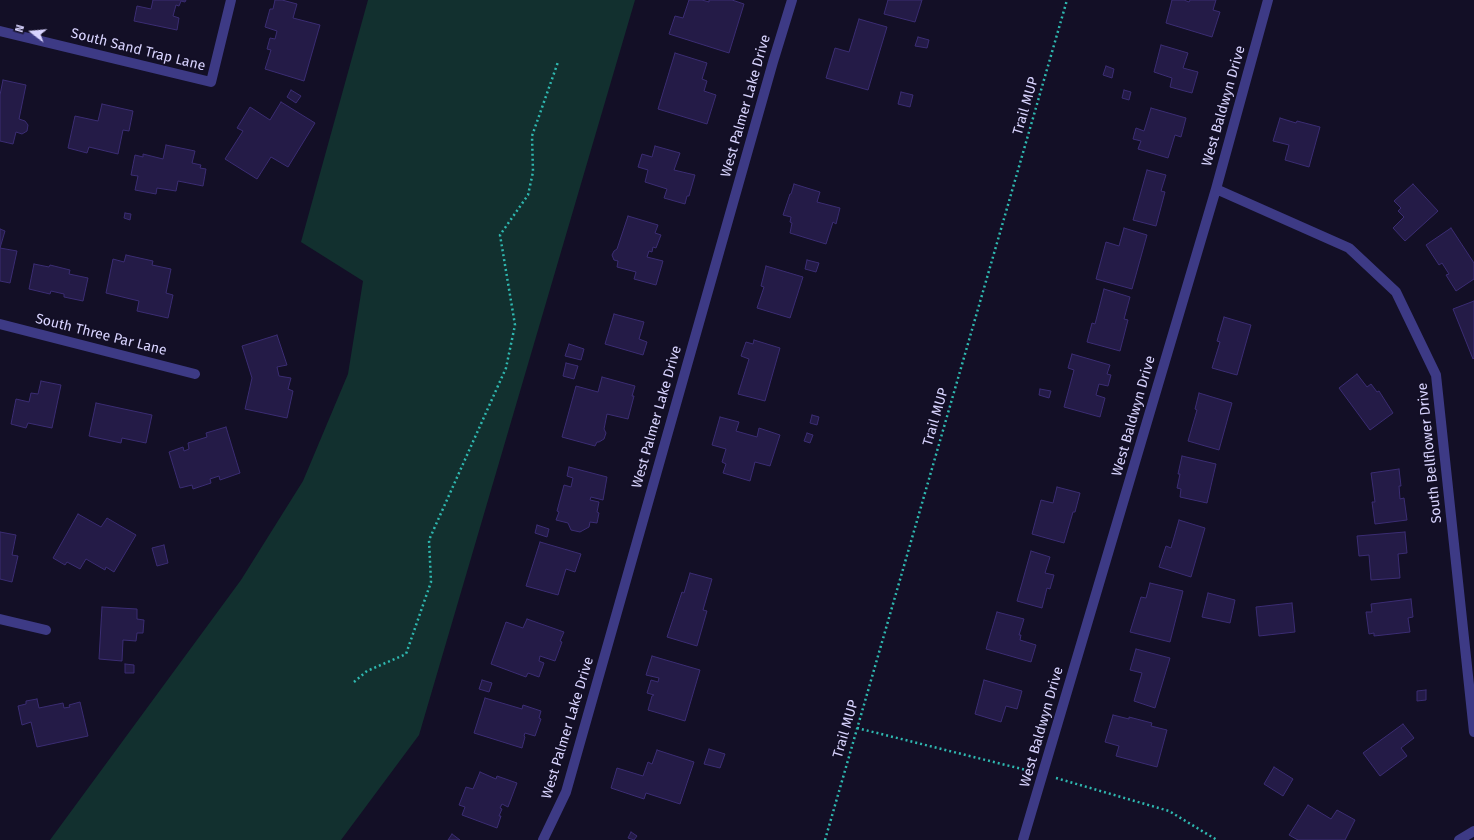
<!DOCTYPE html>
<style>
body{margin:0}
#map{position:relative;width:1474px;height:840px;overflow:hidden;background:#130f26;font-family:"Fira Sans",sans-serif}
canvas{display:block}
.north{position:absolute;left:12px;top:12px;width:40px;height:40px;-webkit-text-stroke:3px #130f26;paint-order:stroke;rotate:286deg;font-size:11px;font-weight:700;line-height:16px;text-align:center;color:#d9d4ff}
.north::after{content:'';display:block;margin:auto;width:14px;height:18px;background:#d9d4ff;clip-path:polygon(50% 0,100% 100%,50% 72%,0 100%)}
</style>
<div id="map">
<canvas width="1474" height="840"></canvas>
<div class="north">N</div>
</div>
<script>
const g = document.querySelector('canvas').getContext('2d');
g.lineJoin = 'round';
function paint(path, color) {
  g.fillStyle = color;
  g.fill(path, 'evenodd');
}
function poly(rows) {
  const path = new Path2D();
  for (const r of rows) {
    path.moveTo(r[0], r[1]);
    for (let i = 2; i < r.length; i += 2) path.lineTo(r[i], r[i + 1]);
  }
  return path;
}
function stroke(path, color, width, dash) {
  g.strokeStyle = color;
  g.lineWidth = width;
  g.lineCap = dash ? 'butt' : 'round';
  g.setLineDash(dash || []);
  g.stroke(path);
}
function label(font, color, halo, rows, align = 'center') {
  g.font = font + ' "Fira Sans",sans-serif';
  g.lineWidth = 3.5;
  g.setLineDash([]);
  g.textBaseline = 'middle';
  g.strokeStyle = halo;
  g.fillStyle = color;
  for (const [text, x, y, turn = 0] of rows) {
    g.save();
    g.translate(x, y);
    g.rotate((+turn || 0) * Math.PI / 180);
    g.textAlign = isNaN(turn) ? turn : align;
    if (halo) g.strokeText(text, 0, 0);
    g.fillText(text, 0, 0);
    g.restore();
  }
}
paint(poly([
 [368,0,635,0,419,735,341,840,50,840,241,580,303,481,348,374,363,281,301,242]
]), '#12302f');
const building = poly([
 [153,0,186,0,185,2,181,1,179,6,176,5,173,16,179,18,177,30,134,21,137,6,151,9,153,0],
 [275,0,282,0,297,4,293,18,320,25,304,81,265,69,271,50,267,49,270,38,275,39,277,31,265,27,270,9,273,9,275,0],
 [689,0,702,0,709,2,709,0,732,0,744,4,729,53,669,34,675,16,683,18,689,0],
 [888,0,922,0,915,22,884,14,888,0],
 [1172,0,1184,0,1189,2,1190,0,1216,0,1213,10,1220,12,1212,37,1166,23,1172,0],
 [859,19,887,27,868,90,826,78,835,48,849,52,859,19],
 [918,37,929,40,927,48,915,46,918,37],
 [1161,45,1188,53,1183,68,1198,72,1192,93,1170,87,1172,78,1154,72,1161,45],
 [675,53,707,63,702,79,707,81,704,91,716,95,707,124,658,109,675,53],
 [1106,66,1114,69,1112,78,1103,75,1106,66],
 [3,80,26,85,19,119,25,121,28,125,27,131,22,134,16,132,13,144,0,141,0,95,3,80],
 [291,90,301,96,296,103,287,97,291,90],
 [1124,90,1131,92,1129,100,1122,98,1124,90],
 [901,92,913,95,910,107,898,104,901,92],
 [281,102,315,123,288,167,271,157,257,179,225,159,243,131,237,128,250,107,270,120,281,102],
 [102,104,133,111,129,131,123,130,118,154,89,147,87,153,68,148,75,116,98,121,102,104],
 [1151,108,1186,118,1181,137,1175,135,1168,158,1138,149,1141,141,1133,139,1136,128,1144,131,1151,108],
 [1280,118,1296,123,1297,121,1320,127,1309,167,1285,160,1289,145,1273,141,1280,118],
 [166,145,195,151,192,163,201,165,200,168,206,169,203,186,178,181,176,191,157,188,156,194,135,190,138,176,131,175,135,155,143,157,143,154,163,159,166,145],
 [655,146,680,153,674,170,695,175,689,196,687,196,685,204,664,198,667,189,645,182,648,170,638,167,642,154,652,157,655,146],
 [1147,170,1166,175,1161,191,1165,192,1156,226,1133,220,1147,170],
 [794,184,820,192,817,202,840,208,836,224,833,222,826,244,790,233,792,223,790,222,791,217,783,215,790,194,791,194,794,184],
 [1413,184,1438,211,1405,241,1393,228,1404,217,1398,211,1401,208,1394,201,1413,184],
 [125,213,131,214,130,220,124,218,125,213],
 [628,216,658,225,655,233,661,235,656,248,653,247,652,252,649,251,647,257,663,261,656,285,634,279,636,272,617,267,618,261,614,260,612,255,614,251,617,249,628,216],
 [1124,228,1147,235,1132,289,1096,279,1106,242,1119,246,1124,228],
 [1451,228,1474,263,1474,279,1456,291,1446,275,1449,274,1442,263,1439,265,1426,245,1451,228],
 [0,229,5,231,0,248,17,251,10,283,0,281,0,229],
 [126,255,153,261,152,265,171,269,166,293,173,295,168,318,137,311,139,301,106,293,113,259,124,262,126,255],
 [807,260,819,263,816,272,805,269,807,260],
 [34,264,49,267,50,265,70,270,69,274,88,278,83,301,64,297,64,294,51,291,50,294,29,289,34,264],
 [766,266,803,277,790,318,757,308,764,287,761,286,766,266],
 [1104,289,1130,297,1124,319,1128,320,1120,351,1087,342,1092,323,1095,324,1104,289],
 [1474,301,1474,358,1473,359,1453,309,1474,301],
 [614,314,644,322,639,339,647,342,643,355,605,344,614,314],
 [1224,317,1251,325,1237,375,1212,368,1220,342,1217,341,1224,317],
 [277,335,287,365,277,367,279,376,291,378,288,389,293,391,287,418,245,409,252,378,242,346,277,335],
 [754,340,780,348,765,401,738,394,749,359,741,356,746,342,753,344,754,340],
 [569,344,584,349,581,360,565,356,569,344],
 [1072,354,1110,365,1107,374,1111,375,1108,386,1099,384,1096,395,1105,398,1100,417,1064,407,1074,370,1068,368,1072,354],
 [566,363,578,366,574,379,563,376,566,363],
 [1357,374,1367,387,1371,384,1377,392,1379,391,1393,413,1370,430,1339,388,1357,374],
 [602,377,635,386,632,396,634,396,628,419,607,414,604,429,606,433,604,439,599,442,597,442,595,446,562,437,576,386,598,392,602,377],
 [41,381,61,385,52,428,28,423,26,428,11,424,16,399,29,402,31,393,38,394,41,381],
 [1040,389,1051,391,1049,398,1039,395,1040,389],
 [1199,393,1232,403,1219,450,1188,441,1197,410,1195,409,1199,393],
 [96,403,152,415,146,443,122,438,121,443,89,436,96,403],
 [812,415,819,417,817,425,810,423,812,415],
 [720,417,739,422,736,431,757,437,759,428,780,435,770,466,755,462,750,481,723,473,726,464,722,462,726,449,712,445,720,417],
 [226,427,240,473,220,480,219,476,210,479,211,483,193,489,192,485,180,488,169,452,183,447,184,451,189,449,188,443,207,437,206,433,226,427],
 [807,433,813,435,810,443,804,441,807,433],
 [1182,456,1216,464,1207,503,1180,497,1181,489,1177,488,1180,474,1178,474,1182,456],
 [569,467,607,477,603,500,591,497,590,500,599,502,597,512,599,513,597,523,590,522,589,527,580,532,571,530,568,523,556,520,559,512,557,511,564,485,571,487,573,478,567,476,569,467],
 [1399,469,1401,486,1399,486,1400,499,1404,498,1407,520,1375,524,1372,502,1375,502,1371,473,1399,469],
 [1057,487,1080,493,1075,512,1073,512,1064,543,1032,534,1041,500,1053,503,1057,487],
 [78,514,101,527,107,518,136,535,114,572,106,567,105,570,86,559,80,569,67,562,65,565,53,558,78,514],
 [1179,520,1205,528,1191,577,1159,567,1166,546,1171,548,1179,520],
 [537,525,549,529,547,537,535,533,537,525],
 [0,532,16,535,12,555,18,556,12,582,0,579,0,532],
 [1405,532,1407,553,1398,554,1400,578,1371,580,1369,555,1359,556,1357,536,1405,532],
 [540,542,581,554,575,572,566,569,558,595,526,586,540,542],
 [164,545,168,563,157,566,152,548,164,545],
 [1031,551,1050,557,1045,573,1054,575,1050,589,1047,588,1042,608,1017,601,1031,551],
 [690,573,712,579,703,610,707,611,697,646,667,637,682,592,684,593,690,573],
 [1150,583,1183,591,1170,642,1130,632,1141,597,1146,598,1150,583],
 [1208,593,1235,600,1230,623,1202,617,1208,593],
 [1411,599,1413,617,1408,618,1410,632,1374,636,1374,633,1369,634,1366,612,1372,612,1371,604,1411,599],
 [1292,603,1295,632,1259,636,1256,607,1292,603],
 [102,607,137,609,137,619,144,620,143,633,137,633,136,641,123,640,122,661,99,659,102,607],
 [997,612,1024,619,1019,635,1021,635,1020,640,1036,645,1031,662,986,649,997,612],
 [527,619,564,632,560,641,562,642,555,661,540,656,539,661,544,663,539,677,528,673,526,677,491,664,506,622,523,628,527,619],
 [1136,649,1170,658,1155,708,1134,701,1142,673,1130,670,1136,649],
 [652,656,700,670,685,721,648,710,652,696,654,695,647,693,651,680,658,682,659,678,646,675,652,656],
 [125,664,134,665,134,673,125,673,125,664],
 [482,680,492,683,489,692,479,689,482,680],
 [984,680,1022,691,1017,709,1006,706,1001,722,975,714,984,680],
 [1426,690,1426,700,1417,701,1417,691,1426,690],
 [485,698,522,709,523,705,541,711,539,718,541,719,535,736,525,733,524,736,525,737,522,748,474,733,485,698],
 [37,699,39,708,63,703,64,708,70,707,69,705,80,702,88,736,37,747,31,722,22,725,18,706,26,704,26,701,37,699],
 [1113,715,1129,719,1129,717,1152,723,1151,726,1167,730,1157,767,1116,756,1119,746,1105,742,1113,715],
 [1403,724,1414,738,1401,748,1407,756,1380,776,1363,753,1403,724],
 [709,749,725,754,720,768,704,764,709,749],
 [657,750,694,762,680,804,646,793,644,799,611,788,617,768,643,776,648,762,652,764,657,750],
 [1274,767,1293,779,1283,796,1264,784,1274,767],
 [480,772,496,779,497,776,517,783,508,807,502,804,500,808,502,809,499,816,501,816,497,828,462,815,465,807,459,805,466,787,473,789,480,772],
 [1308,805,1331,819,1337,810,1355,820,1345,840,1298,840,1289,835,1308,805],
 [631,832,637,836,634,840,628,838,631,832],
 [452,834,460,840,448,840,452,834]
]);
paint(building, '#241b47');
stroke(building, '#3b2d73', 1);
stroke(poly([
 [354,682,367,671,406,654,431,582,429,540,506,368,515,325,500,235,528,195,533,172,532,136,558,62],
 [857,728,1030,771],
 [1056,778,1169,811,1217,840],
 [825,840,1067,0]
]), '#2fb8b0', 2.5, [2, 3]);
stroke(poly([
 [0,31,211,82,231,0],
 [1216,189,1349,248,1396,292,1436,375,1474,732],
 [0,324,195,374],
 [0,619,46,630],
 [543,840,566,792,773,62,792,0],
 [1023,840,1216,189,1268,0],
 [1459,840,1474,831]
]), '#3d3a85', 10);
label('14px', '#d9d4ff', '#130f26', [
 ["South Sand Trap Lane",138,50,14],
 ["West Palmer Lake Drive",746,106,-74],
 ["Trail MUP",1026,106,-74],
 ["West Baldwyn Drive",1224,106,-74],
 ["South Three Par Lane",101,335,14],
 ["West Baldwyn Drive",1134,416,-74],
 ["West Palmer Lake Drive",657,417,-74],
 ["Trail MUP",936,417,-74],
 ["South Bellflower Drive",1430,453,-96],
 ["West Baldwyn Drive",1042,727,-74],
 ["West Palmer Lake Drive",568,728,-73],
 ["Trail MUP",846,729,-74]
]);
</script>
